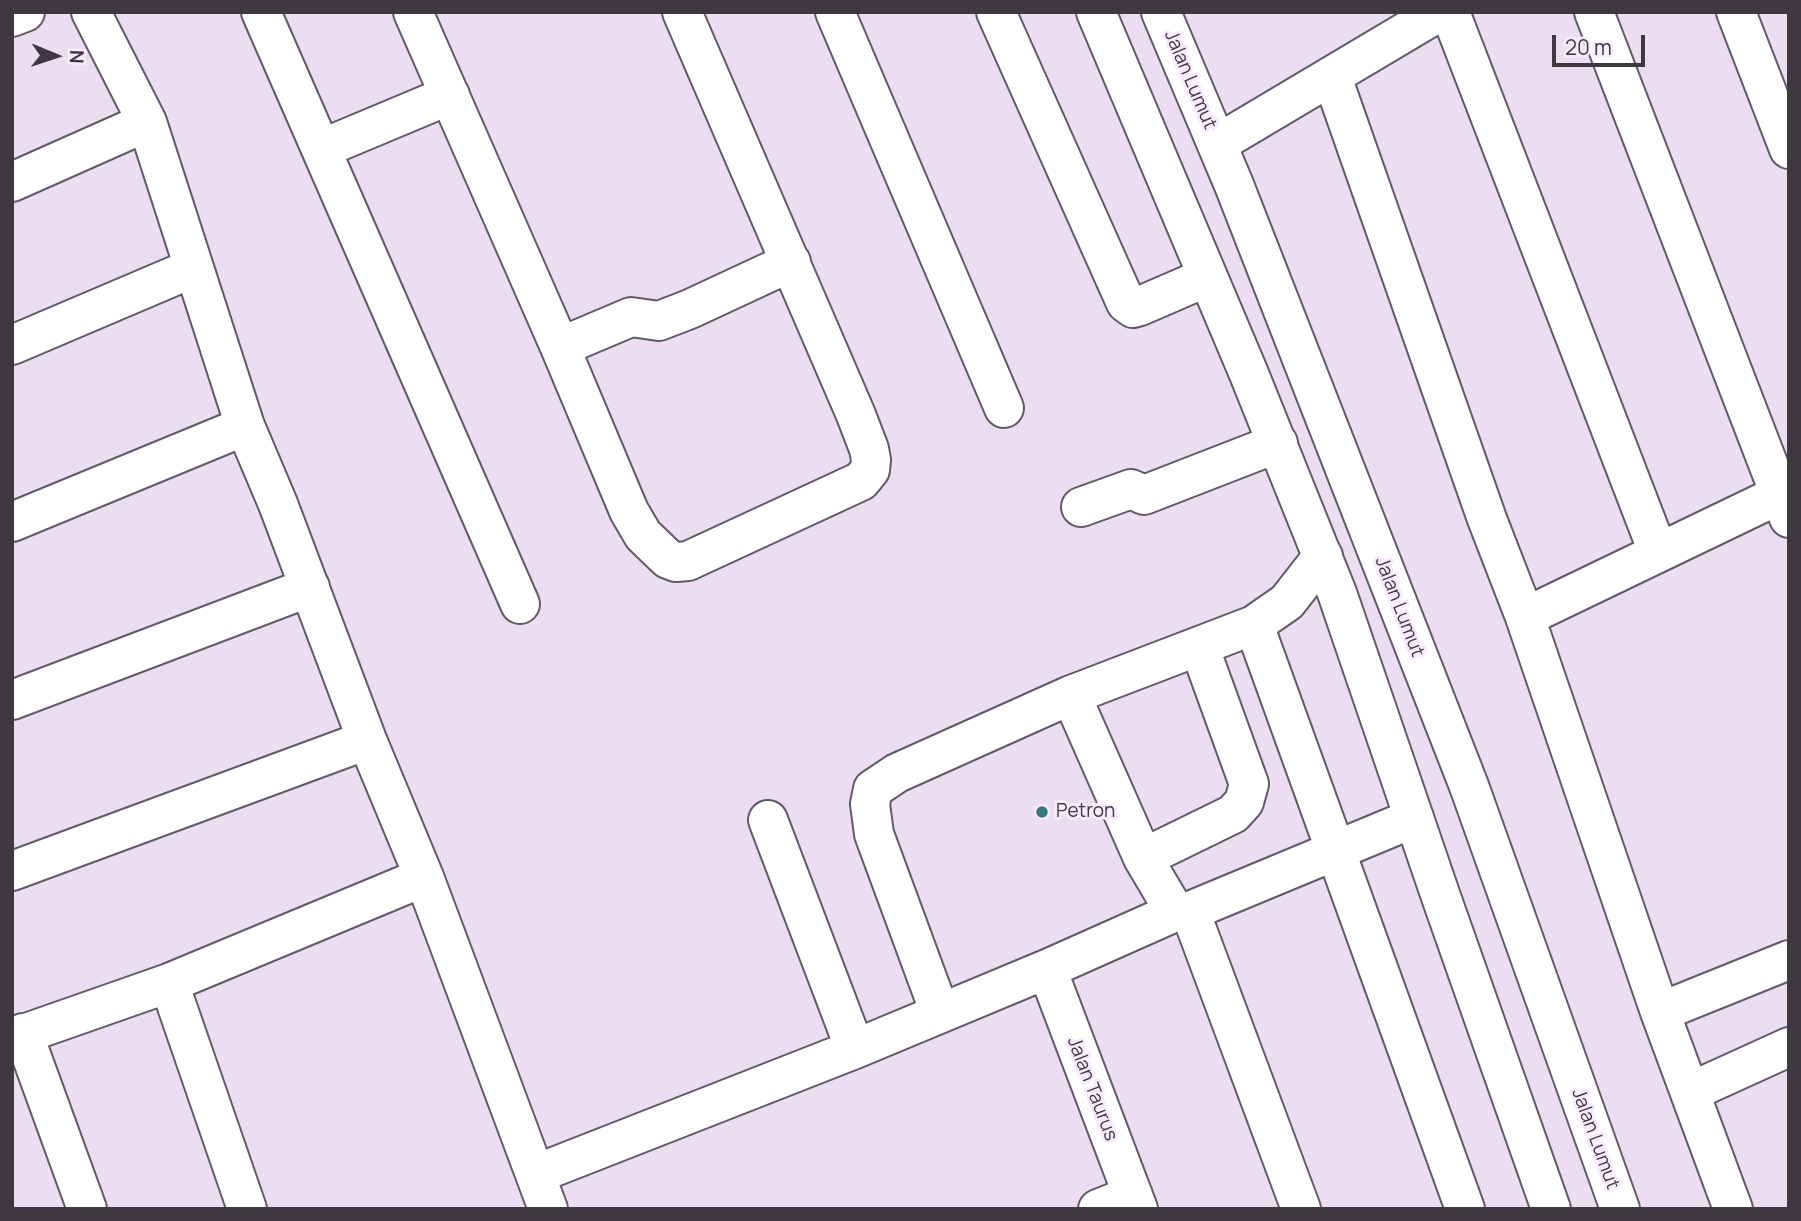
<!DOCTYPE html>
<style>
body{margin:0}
#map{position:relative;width:1801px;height:1221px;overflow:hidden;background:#ebdef1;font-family:Manrope,sans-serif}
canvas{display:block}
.frame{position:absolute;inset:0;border:14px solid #3e3940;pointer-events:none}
.north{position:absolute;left:21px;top:21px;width:70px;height:70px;-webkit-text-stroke:5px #f9ebfe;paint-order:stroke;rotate:92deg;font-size:19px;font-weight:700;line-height:28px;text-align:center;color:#3e3940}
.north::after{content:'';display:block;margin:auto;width:24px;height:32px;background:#3e3940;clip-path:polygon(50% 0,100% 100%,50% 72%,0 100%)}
.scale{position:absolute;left:1552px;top:35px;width:93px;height:32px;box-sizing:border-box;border:4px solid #3e3940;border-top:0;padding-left:9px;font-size:21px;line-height:24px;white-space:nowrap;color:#3e3940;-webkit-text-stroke:5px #f9ebfe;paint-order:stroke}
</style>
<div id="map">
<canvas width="1801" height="1221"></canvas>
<div class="frame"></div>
<div class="north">N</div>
<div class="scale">20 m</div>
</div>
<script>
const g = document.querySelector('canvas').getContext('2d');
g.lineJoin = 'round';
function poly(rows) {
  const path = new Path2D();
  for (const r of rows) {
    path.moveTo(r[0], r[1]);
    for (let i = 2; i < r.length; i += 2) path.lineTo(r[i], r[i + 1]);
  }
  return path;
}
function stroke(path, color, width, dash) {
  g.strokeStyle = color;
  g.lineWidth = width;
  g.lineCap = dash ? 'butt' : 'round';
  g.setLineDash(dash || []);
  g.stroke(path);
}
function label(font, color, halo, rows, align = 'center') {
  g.font = font + ' Manrope,sans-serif';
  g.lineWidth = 6;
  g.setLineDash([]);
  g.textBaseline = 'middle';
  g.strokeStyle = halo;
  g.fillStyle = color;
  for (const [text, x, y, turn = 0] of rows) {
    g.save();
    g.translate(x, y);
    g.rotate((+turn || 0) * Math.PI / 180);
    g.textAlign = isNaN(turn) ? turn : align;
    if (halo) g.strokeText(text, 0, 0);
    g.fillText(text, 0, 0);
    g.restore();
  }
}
const minor = poly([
 [91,12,147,122,245,426,278,504,367,740,424,877,548,1209],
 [261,12,520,604],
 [413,12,560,347,629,511,643,535,668,559,676,562,688,561,861,481,870,470,871,460,869,449,856,415,682,12],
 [835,12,1004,408],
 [996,12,1126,303,1133,308,1140,306,1207,277],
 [1450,12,1658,552],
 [1594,12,1789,518],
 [1736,12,1789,149],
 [12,17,25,12],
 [1332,77,1487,519,1525,617,1660,1012,1733,1209],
 [1217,144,1439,12],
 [321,149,450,95],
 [12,182,147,122],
 [12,345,193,268],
 [560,347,631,317,659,321,690,309,791,262],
 [1081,507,1131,489,1144,495,1278,443],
 [12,522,245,426],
 [1323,556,1287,602,1254,625,1465,1209],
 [1525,617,1789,490],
 [1071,695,1143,858,1175,912],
 [12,700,310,587],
 [768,820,855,1049],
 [1143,858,1233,814,1244,802,1249,784,1199,646],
 [12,871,367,740],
 [1190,911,1301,1209],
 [1047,969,1138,1209],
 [169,983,247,1209],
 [1660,1012,1789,960],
 [940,1013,874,834,870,804,873,789,897,773,1071,695,1254,625],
 [23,1033,87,1209],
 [12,1038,169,983,424,877],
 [1690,1092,1789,1047],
 [536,1174,855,1049,1047,969,1175,912,1190,911,1414,818],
 [1098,1209,1133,1195]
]);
const major = poly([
 [1096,12,1249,374,1337,593,1440,894,1551,1209],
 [1161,12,1234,185,1469,786,1620,1209]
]);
stroke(minor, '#645969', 42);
stroke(major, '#645969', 42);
stroke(minor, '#fff', 38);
stroke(major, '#fff', 38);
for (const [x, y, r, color] of [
 [1042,812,7,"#317b79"]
]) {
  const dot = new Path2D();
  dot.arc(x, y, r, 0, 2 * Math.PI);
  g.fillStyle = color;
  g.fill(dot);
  stroke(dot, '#f9ebfe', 2.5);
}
label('19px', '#3e3940', '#f9ebfe', [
 ["Jalan Lumut",1190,80,67],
 ["Jalan Lumut",1399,607,69],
 ["Jalan Taurus",1092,1089,69],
 ["Jalan Lumut",1595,1139,70]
]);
label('19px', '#3e3940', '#f9ebfe', [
 ["Petron",1056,812]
], 'left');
</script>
